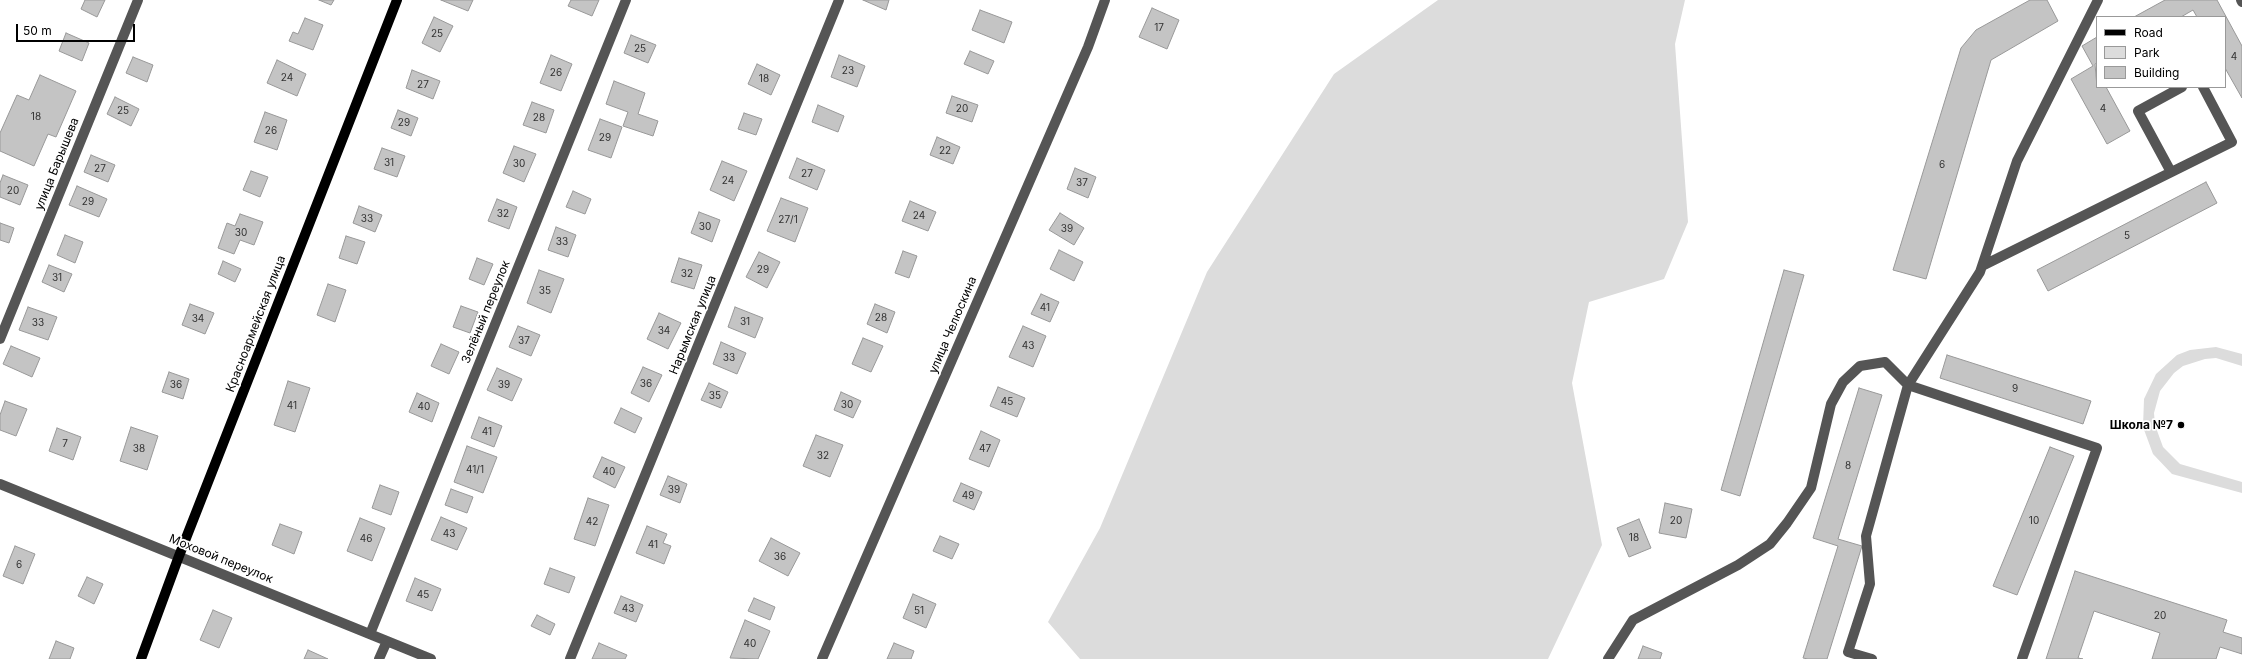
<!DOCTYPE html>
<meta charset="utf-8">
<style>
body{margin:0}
#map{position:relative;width:2242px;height:659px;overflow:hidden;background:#fff;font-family:Inter,sans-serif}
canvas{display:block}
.legend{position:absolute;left:2096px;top:16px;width:130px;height:72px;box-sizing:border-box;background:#fff;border:1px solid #999;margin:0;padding:5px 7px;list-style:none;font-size:12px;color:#000}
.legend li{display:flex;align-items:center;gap:8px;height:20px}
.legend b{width:20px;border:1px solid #999}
.scale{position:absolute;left:16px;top:24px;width:119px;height:18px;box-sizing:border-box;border:2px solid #000;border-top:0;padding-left:5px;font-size:12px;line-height:14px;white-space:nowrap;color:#000;-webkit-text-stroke:3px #fff;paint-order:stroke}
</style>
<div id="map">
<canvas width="2242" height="659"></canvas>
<ul class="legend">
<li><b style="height:5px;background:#000"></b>Road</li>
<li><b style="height:11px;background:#dcdcdc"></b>Park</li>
<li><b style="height:11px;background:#c4c4c4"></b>Building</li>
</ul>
<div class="scale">50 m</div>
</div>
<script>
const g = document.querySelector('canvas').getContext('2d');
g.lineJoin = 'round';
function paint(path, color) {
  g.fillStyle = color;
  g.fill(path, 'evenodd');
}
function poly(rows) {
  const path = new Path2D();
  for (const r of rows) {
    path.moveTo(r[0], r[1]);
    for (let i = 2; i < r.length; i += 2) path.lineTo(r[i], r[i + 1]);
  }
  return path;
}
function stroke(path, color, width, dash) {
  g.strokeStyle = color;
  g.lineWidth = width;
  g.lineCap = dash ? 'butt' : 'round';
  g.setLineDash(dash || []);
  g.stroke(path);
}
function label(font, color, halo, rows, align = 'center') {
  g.font = font + ' Inter,sans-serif';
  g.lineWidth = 3.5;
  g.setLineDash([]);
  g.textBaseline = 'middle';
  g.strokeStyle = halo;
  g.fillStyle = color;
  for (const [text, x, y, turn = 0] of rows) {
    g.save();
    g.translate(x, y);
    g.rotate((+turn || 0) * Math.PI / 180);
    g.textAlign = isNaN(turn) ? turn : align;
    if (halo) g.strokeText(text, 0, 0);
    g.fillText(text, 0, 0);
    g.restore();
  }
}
paint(poly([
 [1438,0,1685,0,1675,44,1688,222,1664,279,1589,302,1572,383,1602,545,1548,659,1080,659,1048,622,1100,528,1207,272,1334,74],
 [2216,347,2242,354,2242,366,2216,358,2205,359,2183,366,2174,373,2160,391,2154,413,2155,425,2163,447,2180,464,2242,482,2242,493,2172,474,2153,454,2143,427,2144,399,2156,374,2177,355,2190,350]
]), '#dcdcdc');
const building = poly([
 [85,0,105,0,97,17,81,9,85,0],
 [319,0,334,0,331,5,319,0],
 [441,0,473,0,468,11,441,0],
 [571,0,599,0,592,16,568,6,571,0],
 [863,0,889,0,886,10,863,0],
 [2030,0,2047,0,2058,21,1991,60,1926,279,1893,270,1961,48,1976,30,2030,0],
 [2165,0,2217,0,2242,46,2242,98,2225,68,2225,17,2197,17,2193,10,2181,17,2134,17,2165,0],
 [1152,8,1179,20,1167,49,1139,37,1152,8],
 [980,10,1012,22,1004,43,972,30,980,10],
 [434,17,453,26,440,52,422,43,434,17],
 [305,18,323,25,313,50,289,41,293,32,298,34,305,18],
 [66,33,89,43,82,61,59,51,66,33],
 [631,35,656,45,648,63,624,53,631,35],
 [2097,37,2097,63,2095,64,2097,87,2106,87,2130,131,2107,144,2071,79,2093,66,2082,46,2097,37],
 [970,51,994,61,988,74,964,64,970,51],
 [551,55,572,64,561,91,540,83,551,55],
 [839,55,865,66,857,87,831,77,839,55],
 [133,57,153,65,147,82,126,73,133,57],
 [277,60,306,74,297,96,267,83,277,60],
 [757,64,780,75,771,95,748,84,757,64],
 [412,70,440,81,433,99,406,88,412,70],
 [40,75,76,91,56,137,48,134,34,166,0,151,0,133,17,95,29,100,40,75],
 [614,81,645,93,638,114,658,121,653,136,623,126,628,112,606,104,614,81],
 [952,96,978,105,972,122,946,113,952,96],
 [115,97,139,109,131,126,107,114,115,97],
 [532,102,554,110,546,133,523,125,532,102],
 [818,105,844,116,838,132,812,122,818,105],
 [398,110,418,118,411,136,391,128,398,110],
 [265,112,287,120,277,150,254,142,265,112],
 [744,113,762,119,756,135,738,129,744,113],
 [600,119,622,127,611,158,588,150,600,119],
 [937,137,960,147,953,164,930,155,937,137],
 [514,146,536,154,524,182,503,173,514,146],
 [382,148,405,156,397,177,374,169,382,148],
 [91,155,115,165,108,182,84,172,91,155],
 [797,158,825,170,817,190,789,178,797,158],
 [722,161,747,171,734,201,710,190,722,161],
 [1075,168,1096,177,1088,198,1067,189,1075,168],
 [251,171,268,177,260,197,243,190,251,171],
 [3,175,28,185,20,205,0,197,0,183,3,175],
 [2206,182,2217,203,2048,291,2037,270,2206,182],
 [77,186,107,199,99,217,69,205,77,186],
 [573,191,591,199,585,214,566,207,573,191],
 [781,198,808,208,795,242,767,231,781,198],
 [497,199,517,207,509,229,488,221,497,199],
 [910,201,936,212,928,231,902,221,910,201],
 [359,206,382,215,375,232,353,223,359,206],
 [699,212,720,220,712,242,691,233,699,212],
 [1060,213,1084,228,1074,245,1049,230,1060,213],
 [240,214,263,222,254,245,240,240,234,254,218,248,227,223,235,226,240,214],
 [0,223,14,228,9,243,0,240,0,223],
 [556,227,576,235,568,257,548,250,556,227],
 [65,235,83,242,75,263,57,255,65,235],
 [346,236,365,242,357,264,339,258,346,236],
 [1059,250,1083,262,1074,281,1050,269,1059,250],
 [903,251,917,256,909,278,895,273,903,251],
 [759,252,780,262,767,288,746,277,759,252],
 [477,258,493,264,484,285,469,279,477,258],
 [679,258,702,265,694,289,671,282,679,258],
 [223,261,241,269,235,282,218,274,223,261],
 [49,265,72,274,64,292,42,282,49,265],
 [539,270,564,279,551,313,527,303,539,270],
 [1784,270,1804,275,1740,496,1721,490,1784,270],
 [328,284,346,290,335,322,317,315,328,284],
 [1041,294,1059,302,1050,322,1031,314,1041,294],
 [190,304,214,313,205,334,182,325,190,304],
 [875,304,895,312,887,333,867,324,875,304],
 [461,306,478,312,470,333,453,327,461,306],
 [28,307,57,317,48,340,19,330,28,307],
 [735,307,763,318,755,338,728,327,735,307],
 [659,313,681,323,668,349,647,339,659,313],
 [518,326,540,335,531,356,509,347,518,326],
 [1023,326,1046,336,1033,367,1009,357,1023,326],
 [863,338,883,346,871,372,852,364,863,338],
 [721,342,746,353,737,374,713,364,721,342],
 [441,344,459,352,449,374,431,366,441,344],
 [11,346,40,358,32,377,3,364,11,346],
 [1947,355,2091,401,2083,424,1940,378,1947,355],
 [643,367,662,375,649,402,631,393,643,367],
 [497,368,522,379,512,401,487,390,497,368],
 [169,372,189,379,183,399,162,392,169,372],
 [288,381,310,388,295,432,274,425,288,381],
 [709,383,728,392,721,408,701,400,709,383],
 [998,387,1025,398,1017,417,990,406,998,387],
 [1859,388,1882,395,1838,539,1862,546,1827,659,1808,659,1803,658,1838,546,1813,538,1859,388],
 [841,392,861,401,853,418,834,410,841,392],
 [417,393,439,403,432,422,409,412,417,393],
 [5,401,27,409,16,436,0,430,0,415,5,401],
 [621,408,642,418,635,433,614,423,621,408],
 [479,417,502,426,494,447,471,438,479,417],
 [131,427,158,436,147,470,120,461,131,427],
 [57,428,81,437,73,460,49,451,57,428],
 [981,431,1000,440,989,467,969,459,981,431],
 [816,435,843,445,830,477,803,466,816,435],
 [467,446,497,457,483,493,454,482,467,446],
 [2050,447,2074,456,2017,595,1993,586,2050,447],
 [602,457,625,467,615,488,593,477,602,457],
 [668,476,687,484,680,503,660,495,668,476],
 [961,483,982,492,974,510,953,501,961,483],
 [380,485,399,492,391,515,372,508,380,485],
 [451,489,473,497,467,513,445,505,451,489],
 [588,498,609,505,595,546,574,539,588,498],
 [1665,503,1692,509,1686,538,1659,533,1665,503],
 [441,517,467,528,457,550,431,540,441,517],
 [360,518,385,528,372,561,347,551,360,518],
 [1639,519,1651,548,1629,557,1617,528,1639,519],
 [280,524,302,532,294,554,272,545,280,524],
 [647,526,667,534,663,543,671,546,664,564,636,553,647,526],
 [940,536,959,544,952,559,933,551,940,536],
 [771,538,800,553,788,576,759,561,771,538],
 [15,546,35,554,23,584,3,576,15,546],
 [550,568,575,577,569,593,544,584,550,568],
 [2075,571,2227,620,2223,632,2242,638,2242,654,2220,647,2216,659,2152,659,2160,633,2094,611,2078,658,2083,659,2046,659,2075,571],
 [87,577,103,584,94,604,78,596,87,577],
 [415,578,441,589,432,611,406,601,415,578],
 [913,594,936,604,926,628,903,618,913,594],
 [621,596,643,605,636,622,614,613,621,596],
 [754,598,775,607,770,620,748,611,754,598],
 [213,610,232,618,219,648,200,640,213,610],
 [537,615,555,624,550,635,531,626,537,615],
 [745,620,770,631,758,659,730,658,745,620],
 [56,641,74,648,70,659,49,659,56,641],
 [599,643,627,655,625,659,592,659,599,643],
 [894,643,914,651,911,659,887,659,894,643],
 [1643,646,1662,653,1660,659,1638,659,1643,646],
 [308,650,328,659,304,659,308,650]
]);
paint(building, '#c4c4c4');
stroke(building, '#999', 1);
stroke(poly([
 [2241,0,2242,2],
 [2171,172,2138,111,2182,87],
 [1982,266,2232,142,2203,87],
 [0,339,138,0],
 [0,484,431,659],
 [370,634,626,0],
 [379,659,387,641],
 [570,659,839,0],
 [822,659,1088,47,1105,0],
 [1608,659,1633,620,1738,565,1770,544,1787,523,1811,488,1831,404,1843,382,1860,366,1885,362,1908,385,1866,536,1870,584,1848,652,1872,659],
 [2022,659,2097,448,1908,385,1980,272,2017,161,2098,0]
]), '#555', 10);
stroke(poly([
 [141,659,179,556,397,0]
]), '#000', 10);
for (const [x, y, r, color] of [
 [2181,425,4,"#000"]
]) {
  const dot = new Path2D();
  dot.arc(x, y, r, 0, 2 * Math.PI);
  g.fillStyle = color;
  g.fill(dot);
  stroke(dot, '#fff', 1.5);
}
label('10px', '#313131', null, [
 ["17",1159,28],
 ["25",437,34],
 ["25",640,49],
 ["4",2234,57],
 ["23",848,71],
 ["26",556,73],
 ["24",287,78],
 ["18",764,79],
 ["27",423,85],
 ["20",962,109],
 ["4",2103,109],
 ["25",123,111],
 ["18",36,117],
 ["28",539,118],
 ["29",404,123],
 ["26",271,131],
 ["29",605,138],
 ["22",945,151],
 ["31",389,163],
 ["30",519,164],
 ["6",1942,165],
 ["27",100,169],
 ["27",807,174],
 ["24",728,181],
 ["37",1082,183],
 ["20",13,191],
 ["29",88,202],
 ["32",503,214],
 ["24",919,216],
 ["33",367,219],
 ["27/1",788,220],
 ["30",705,227],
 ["39",1067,229],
 ["30",241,233],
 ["5",2127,236],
 ["33",562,242],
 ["29",763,270],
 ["32",687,274],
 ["31",57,278],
 ["35",545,291],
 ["41",1045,308],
 ["28",881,318],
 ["34",198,319],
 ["31",745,322],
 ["33",38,323],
 ["34",664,331],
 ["37",524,341],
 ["43",1028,346],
 ["33",729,358],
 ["36",646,384],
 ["36",176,385],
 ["39",504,385],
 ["9",2015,389],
 ["35",715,396],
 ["45",1007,402],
 ["30",847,405],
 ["41",292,406],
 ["40",424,407],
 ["41",487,432],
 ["7",65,444],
 ["38",139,449],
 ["47",985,449],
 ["32",823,456],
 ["8",1848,466],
 ["41/1",475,470],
 ["40",609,472],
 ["39",674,490],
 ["49",968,496],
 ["20",1676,521],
 ["10",2034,521],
 ["42",592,522],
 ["43",449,534],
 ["18",1634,538],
 ["46",366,539],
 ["41",653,545],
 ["36",780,557],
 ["6",19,565],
 ["45",423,595],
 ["43",628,609],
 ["51",919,611],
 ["20",2160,616],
 ["40",750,644]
]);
label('12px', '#000', '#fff', [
 ["улица Барышева",57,164,-68],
 ["Зелёный переулок",486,312,-68],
 ["Красноармейская улица",256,324,-69],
 ["Нарымская улица",693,325,-68],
 ["улица Челюскина",953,325,-67],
 ["Моховой переулок",221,559,22]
]);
label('bold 12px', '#000', '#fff', [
 ["Школа №7",2173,425]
], 'right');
</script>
